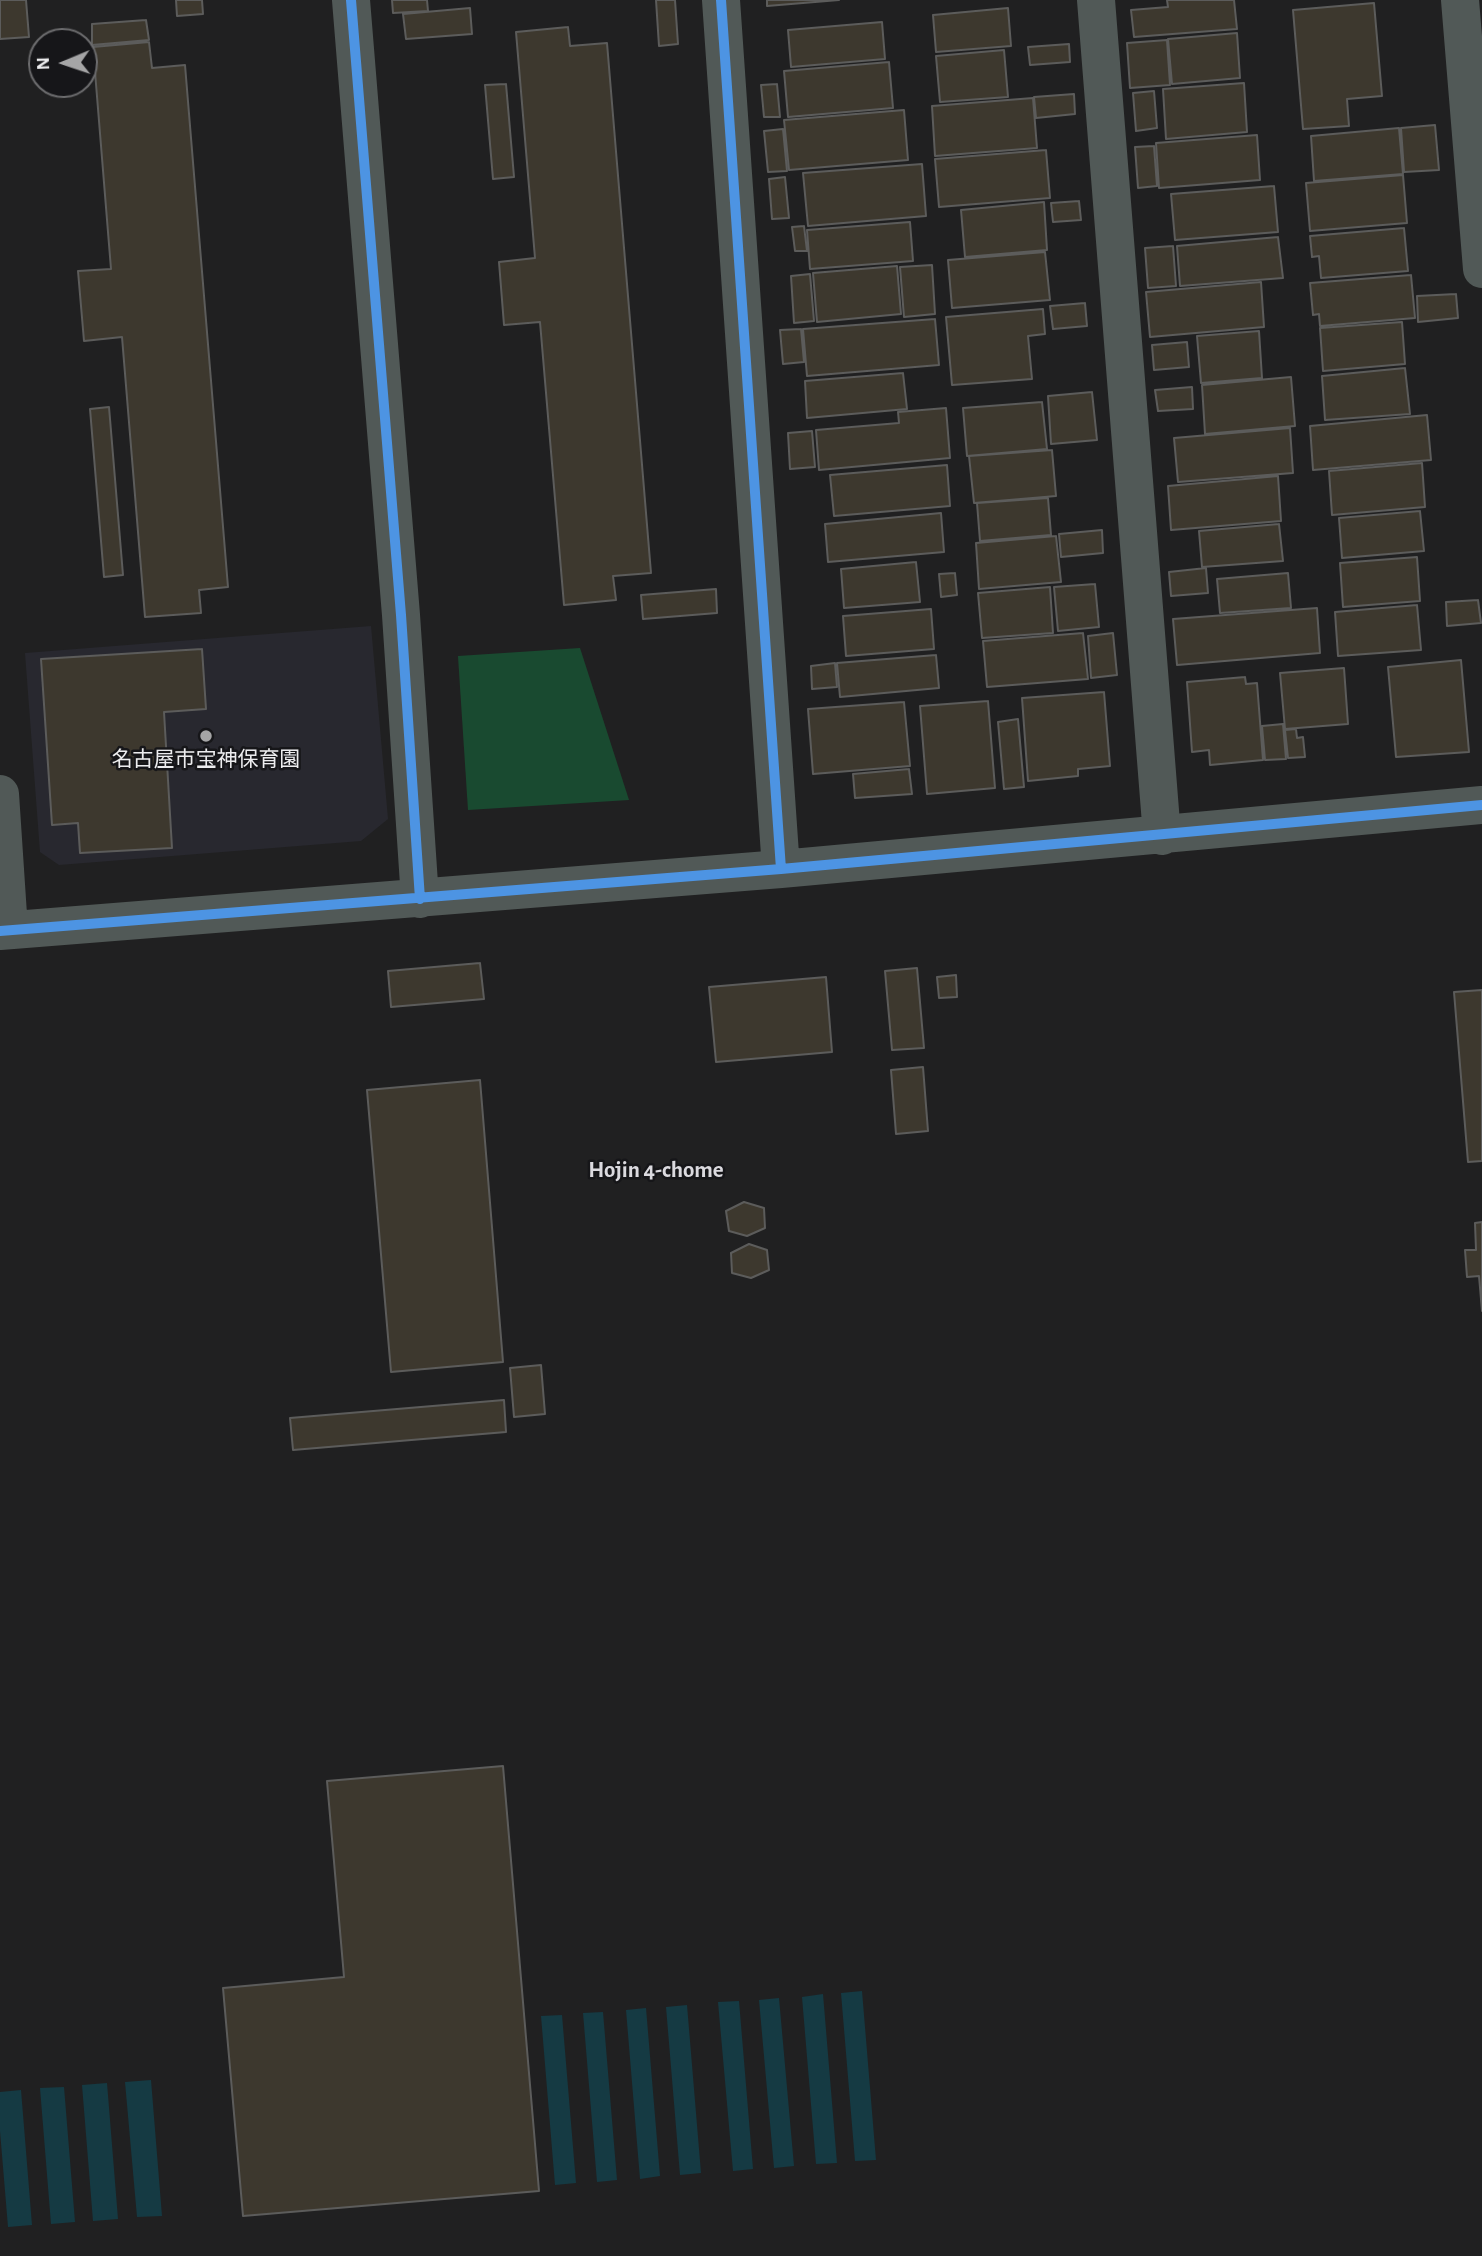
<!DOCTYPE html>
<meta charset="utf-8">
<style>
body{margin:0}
#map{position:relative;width:1482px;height:2256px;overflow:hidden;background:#202021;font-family:"Alegreya Sans",sans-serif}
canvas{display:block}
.north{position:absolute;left:28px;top:28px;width:70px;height:70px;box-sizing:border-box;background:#161619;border:2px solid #6c6c6e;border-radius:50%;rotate:268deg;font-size:19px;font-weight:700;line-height:28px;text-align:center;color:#ececee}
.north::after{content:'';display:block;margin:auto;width:24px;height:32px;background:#a5a5a6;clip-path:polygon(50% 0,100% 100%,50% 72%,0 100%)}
</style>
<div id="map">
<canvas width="1482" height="2256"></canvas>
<div class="north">N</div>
</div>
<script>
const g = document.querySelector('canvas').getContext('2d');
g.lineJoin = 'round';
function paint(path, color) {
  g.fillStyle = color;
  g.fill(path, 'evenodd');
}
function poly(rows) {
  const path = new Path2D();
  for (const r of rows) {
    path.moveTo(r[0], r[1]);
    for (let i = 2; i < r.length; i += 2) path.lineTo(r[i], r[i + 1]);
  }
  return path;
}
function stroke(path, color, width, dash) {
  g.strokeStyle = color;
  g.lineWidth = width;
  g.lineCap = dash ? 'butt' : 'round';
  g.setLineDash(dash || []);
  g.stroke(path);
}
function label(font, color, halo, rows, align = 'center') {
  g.font = font + ' "Alegreya Sans","Noto Sans JP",sans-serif';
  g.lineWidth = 5;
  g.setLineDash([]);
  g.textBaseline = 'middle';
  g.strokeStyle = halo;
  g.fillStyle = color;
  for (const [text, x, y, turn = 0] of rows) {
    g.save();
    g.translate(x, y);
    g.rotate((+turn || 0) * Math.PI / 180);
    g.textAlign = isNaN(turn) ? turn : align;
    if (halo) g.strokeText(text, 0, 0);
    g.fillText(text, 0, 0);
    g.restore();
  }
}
paint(poly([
 [371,626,388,819,361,841,59,865,40,852,25,653]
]), '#28282f');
paint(poly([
 [580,648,629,800,468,810,458,656]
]), '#194a30');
paint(poly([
 [862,1991,876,2160,855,2161,841,1993],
 [823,1994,837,2163,816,2164,802,1997],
 [779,1998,794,2166,774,2168,759,2000],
 [739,2001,753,2169,733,2171,718,2002],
 [687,2005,701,2173,680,2175,666,2007],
 [646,2008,660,2176,640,2179,626,2010],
 [603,2012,617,2180,597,2182,583,2013],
 [562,2015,576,2183,555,2185,541,2016],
 [151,2080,162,2216,137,2217,125,2082],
 [107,2083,118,2219,93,2221,82,2085],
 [64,2087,75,2222,51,2224,40,2088],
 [21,2090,32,2225,8,2227,0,2131,0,2092]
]), '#153a43');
const building = poly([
 [0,0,26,0,29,37,0,39,0,0],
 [176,0,202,0,203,14,177,16,176,0],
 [392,0,427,0,428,11,393,13,392,0],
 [656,0,675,0,678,44,659,46,656,0],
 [767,0,839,0,767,6,767,0],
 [1167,0,1234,0,1237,29,1134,37,1131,10,1168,7,1167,0],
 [1374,3,1382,96,1347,99,1349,126,1303,129,1293,10,1374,3],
 [470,8,472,34,406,39,403,14,470,8],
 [1008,8,1011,46,936,52,933,15,1008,8],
 [146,20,149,40,92,45,92,24,146,20],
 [882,22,885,59,791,67,788,30,882,22],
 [568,27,570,46,607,43,651,573,613,576,616,600,564,605,540,322,504,325,499,262,535,258,516,32,568,27],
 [1237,33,1240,78,1172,84,1168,39,1237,33],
 [1167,40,1170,85,1130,88,1127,43,1167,40],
 [149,42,152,68,185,65,228,587,199,590,201,613,145,617,122,337,84,341,78,271,111,269,93,47,149,42],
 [1069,44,1070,62,1030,65,1028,47,1069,44],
 [1004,50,1008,97,940,102,936,56,1004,50],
 [889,62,893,108,788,117,784,71,889,62],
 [1244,83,1247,132,1166,139,1163,89,1244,83],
 [506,84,514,177,493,179,485,85,506,84],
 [777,84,780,117,764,117,761,85,777,84],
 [1154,91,1157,128,1136,131,1133,93,1154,91],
 [1074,94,1075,114,1036,118,1034,97,1074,94],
 [1033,98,1037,148,935,156,932,106,1033,98],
 [904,110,908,160,789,170,784,120,904,110],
 [1435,125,1439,170,1404,172,1401,128,1435,125],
 [1399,128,1403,174,1314,181,1311,136,1399,128],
 [783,129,787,171,768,172,764,131,783,129],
 [1257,135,1260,180,1159,188,1156,143,1257,135],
 [1154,146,1157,186,1138,188,1135,147,1154,146],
 [1046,150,1050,198,939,207,935,159,1046,150],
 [922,164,926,216,808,226,803,173,922,164],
 [1403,175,1407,223,1310,231,1306,183,1403,175],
 [785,177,789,218,772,219,769,179,785,177],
 [1274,186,1278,232,1175,240,1171,194,1274,186],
 [1079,201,1081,220,1053,222,1051,203,1079,201],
 [1044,202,1047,250,965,257,961,210,1044,202],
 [910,222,913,261,810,269,807,230,910,222],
 [804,226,807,251,795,251,792,227,804,226],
 [1404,228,1408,271,1321,278,1319,256,1312,257,1310,236,1404,228],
 [1278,237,1283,278,1180,286,1177,246,1278,237],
 [1173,246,1176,286,1148,288,1145,248,1173,246],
 [1045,252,1050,300,952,308,948,260,1045,252],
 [932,265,935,314,904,317,900,267,932,265],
 [897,266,901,314,817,322,813,273,897,266],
 [810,274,814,321,794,323,791,276,810,274],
 [1411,275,1415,318,1320,326,1319,314,1313,315,1310,283,1411,275],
 [1261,282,1264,327,1150,337,1146,292,1261,282],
 [1456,294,1458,318,1418,322,1417,296,1456,294],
 [1085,303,1087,326,1053,329,1050,306,1085,303],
 [1043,309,1045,334,1028,336,1032,379,952,385,946,317,1043,309],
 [935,319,939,365,807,376,803,329,935,319],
 [1402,322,1405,364,1323,371,1320,328,1402,322],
 [801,329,804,362,783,364,780,330,801,329],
 [1259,331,1262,378,1201,383,1197,336,1259,331],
 [1187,342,1189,367,1154,370,1152,345,1187,342],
 [1405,368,1410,414,1325,420,1322,376,1405,368],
 [903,373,907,409,807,418,805,381,903,373],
 [1291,377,1295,426,1205,434,1202,385,1291,377],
 [1192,387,1193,409,1158,411,1155,390,1192,387],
 [1092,392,1097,440,1051,444,1048,396,1092,392],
 [1042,402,1047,449,967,456,963,408,1042,402],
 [109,407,123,575,104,577,90,409,109,407],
 [946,408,950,458,819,470,816,430,899,423,898,412,946,408],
 [1427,415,1431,460,1313,470,1310,426,1427,415],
 [1290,428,1293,473,1178,482,1174,438,1290,428],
 [812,431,815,467,790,469,788,433,812,431],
 [1052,450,1056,496,974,503,969,456,1052,450],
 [1422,463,1425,507,1332,515,1329,471,1422,463],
 [947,465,950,506,834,516,830,475,947,465],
 [1278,476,1281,521,1171,530,1168,486,1278,476],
 [1048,498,1051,535,980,541,977,503,1048,498],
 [1420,511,1424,551,1342,558,1339,518,1420,511],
 [941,513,944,552,828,562,825,524,941,513],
 [1279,524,1283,561,1202,567,1199,531,1279,524],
 [1102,530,1103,553,1061,557,1059,534,1102,530],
 [1056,536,1061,582,979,589,976,543,1056,536],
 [1417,557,1420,601,1343,607,1340,563,1417,557],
 [916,562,920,602,844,608,841,569,916,562],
 [1206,568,1208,593,1171,596,1169,572,1206,568],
 [955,573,957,595,941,597,939,574,955,573],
 [1288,573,1291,608,1220,613,1217,579,1288,573],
 [1095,584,1099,627,1058,631,1054,587,1095,584],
 [1050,587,1053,633,982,638,978,593,1050,587],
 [716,589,717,613,643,619,641,595,716,589],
 [1478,600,1481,623,1447,626,1446,602,1478,600],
 [1417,605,1421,650,1338,656,1335,612,1417,605],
 [1317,608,1320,653,1177,665,1173,619,1317,608],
 [931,609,934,649,846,656,843,616,931,609],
 [1083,633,1088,679,987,687,983,641,1083,633],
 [1113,633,1117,675,1091,678,1088,636,1113,633],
 [202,649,206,709,164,712,172,848,80,853,78,823,52,825,41,659,202,649],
 [936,655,939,688,840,697,837,663,936,655],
 [1461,660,1469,752,1396,757,1388,667,1461,660],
 [835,663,837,687,812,689,811,666,835,663],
 [1344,668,1348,724,1285,729,1280,673,1344,668],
 [1245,677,1246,684,1257,683,1263,760,1210,765,1209,750,1192,752,1187,682,1245,677],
 [1104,692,1110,766,1078,769,1078,776,1028,781,1022,698,1104,692],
 [988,701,995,788,927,794,920,706,988,701],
 [904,702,910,766,813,774,808,709,904,702],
 [1018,719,1024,787,1004,789,998,722,1018,719],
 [1283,724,1286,759,1265,760,1262,726,1283,724],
 [1296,729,1297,738,1303,737,1305,757,1288,758,1285,730,1296,729],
 [909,769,912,794,855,798,853,774,909,769],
 [480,963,484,999,391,1007,388,971,480,963],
 [917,968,924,1048,892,1050,885,971,917,968],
 [956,975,957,997,939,998,937,977,956,975],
 [826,977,832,1052,716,1062,709,987,826,977],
 [1482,990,1482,1161,1468,1162,1454,992,1482,990],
 [923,1067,928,1131,896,1134,891,1070,923,1067],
 [480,1080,503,1362,391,1372,367,1090,480,1080],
 [744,1202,764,1208,765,1228,747,1236,729,1231,726,1211,744,1202],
 [1482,1222,1482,1311,1479,1276,1467,1277,1465,1250,1476,1250,1475,1223,1482,1222],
 [749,1244,767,1250,769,1270,751,1278,732,1273,731,1253,749,1244],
 [541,1365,545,1414,514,1417,510,1368,541,1365],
 [504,1400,506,1432,293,1450,290,1418,504,1400],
 [503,1766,539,2191,243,2216,223,1988,344,1977,327,1781,503,1766]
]);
paint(building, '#3d382e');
stroke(building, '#5c5c5b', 2);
stroke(poly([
 [351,0,401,615,420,899],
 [721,0,781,869],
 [1096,0,1162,836],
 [1460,0,1482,269],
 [0,794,9,930],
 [0,931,781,869,1482,805]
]), '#515957', 38);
stroke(poly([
 [351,0,401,615,420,899],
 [721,0,781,869],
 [0,931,781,869,1482,805]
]), '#4d94e3', 10);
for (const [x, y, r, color] of [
 [206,736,7,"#a5a5a6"]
]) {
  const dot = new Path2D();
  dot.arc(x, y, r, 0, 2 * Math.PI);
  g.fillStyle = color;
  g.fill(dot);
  stroke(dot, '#161619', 2.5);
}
label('21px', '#ececee', '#161619', [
 ["名古屋市宝神保育園",206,760]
]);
label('bold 23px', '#dbdadf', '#161619', [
 ["Hojin 4-chome",656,1170]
]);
</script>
